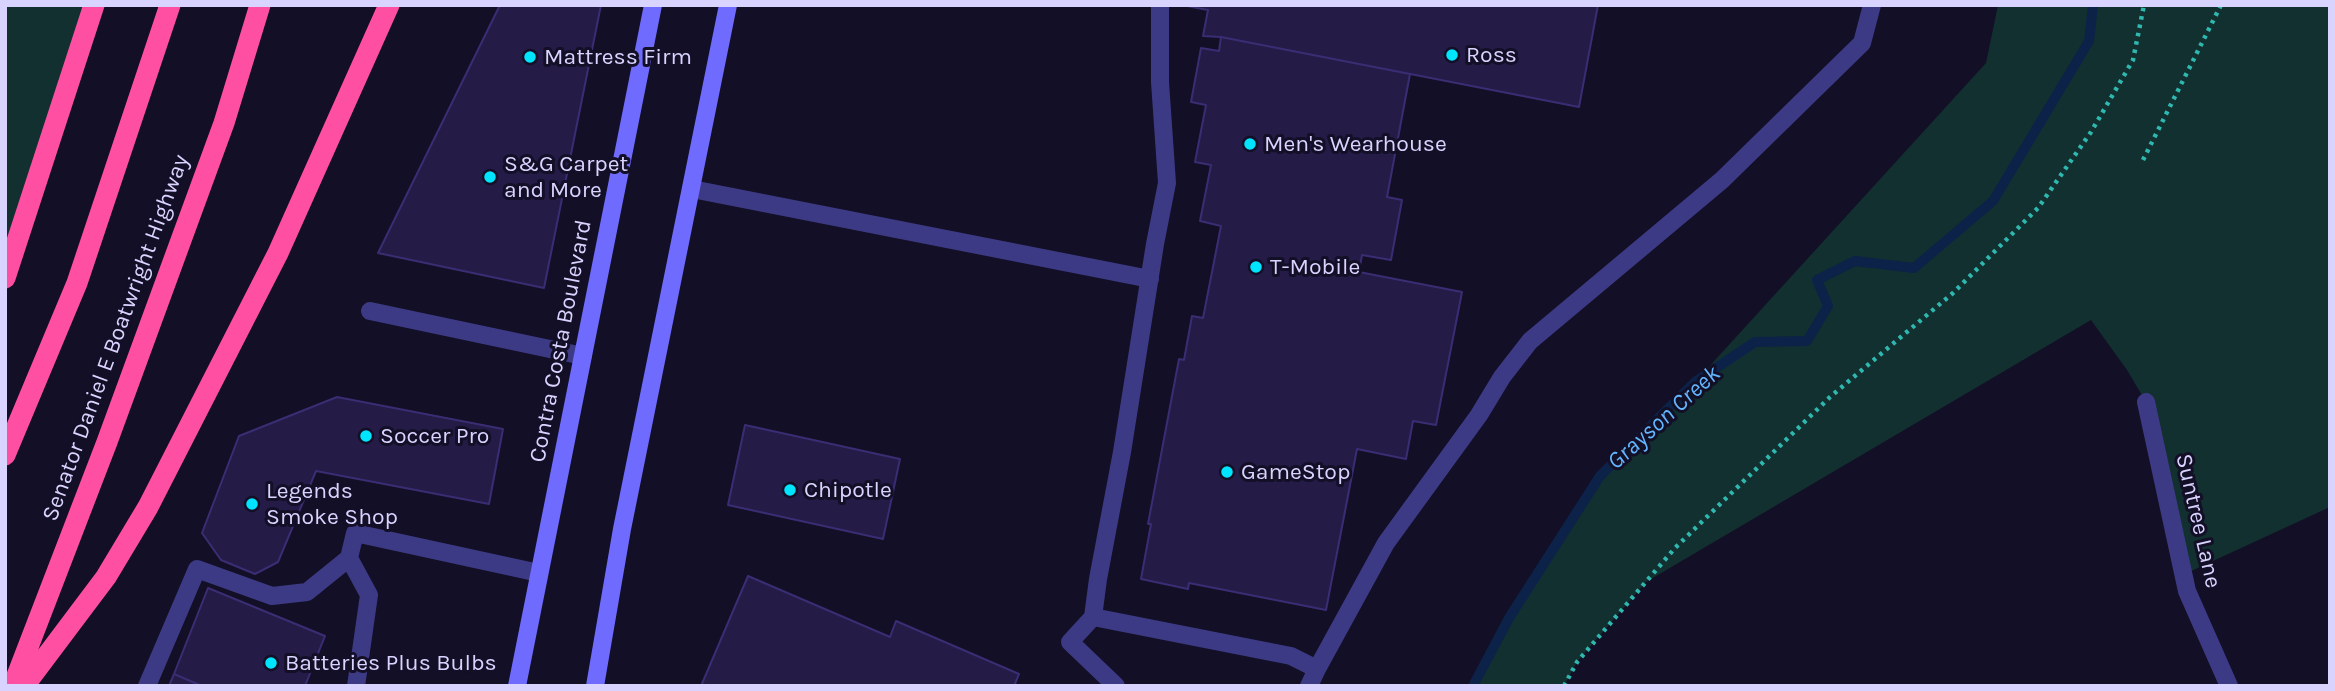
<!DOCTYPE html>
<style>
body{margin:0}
#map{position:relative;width:2335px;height:691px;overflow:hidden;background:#130f26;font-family:Karla,sans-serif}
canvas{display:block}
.frame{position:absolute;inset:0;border:7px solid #d9d4ff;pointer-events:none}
</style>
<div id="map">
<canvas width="2335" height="691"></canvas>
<div class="frame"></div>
</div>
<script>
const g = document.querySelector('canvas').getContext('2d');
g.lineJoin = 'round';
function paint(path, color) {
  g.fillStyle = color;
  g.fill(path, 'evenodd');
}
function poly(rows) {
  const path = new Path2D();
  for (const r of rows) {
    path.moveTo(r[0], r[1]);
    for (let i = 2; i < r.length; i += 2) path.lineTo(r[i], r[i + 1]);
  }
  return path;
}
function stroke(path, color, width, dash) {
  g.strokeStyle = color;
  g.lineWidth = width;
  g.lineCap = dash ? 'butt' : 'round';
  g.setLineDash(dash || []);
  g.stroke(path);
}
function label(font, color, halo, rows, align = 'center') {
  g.font = font + ' Karla,sans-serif';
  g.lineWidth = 6;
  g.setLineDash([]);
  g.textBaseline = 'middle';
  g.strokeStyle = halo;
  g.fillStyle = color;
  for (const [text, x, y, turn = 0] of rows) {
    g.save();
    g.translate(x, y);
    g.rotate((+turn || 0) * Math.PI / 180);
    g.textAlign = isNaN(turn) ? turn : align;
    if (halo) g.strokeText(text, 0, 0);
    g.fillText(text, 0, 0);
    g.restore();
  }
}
paint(poly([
 [5,5,94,5,5,278],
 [1998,5,2330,5,2330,507,2187,573,2146,402,2127,370,2091,320,1646,582,1577,662,1564,686,1473,686,1509,618,1600,476,1695,382,1986,63]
]), '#12302f');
stroke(poly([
 [1473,686,1509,618,1600,476,1695,382,1755,342,1807,341,1828,306,1817,280,1855,261,1914,268,1993,201,2089,41,2093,5]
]), '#0c2248', 10);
const building = poly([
 [500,5,601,5,544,288,378,253,500,5],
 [1598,5,1579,107,1221,37,1203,36,1208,10,1187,6,1598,5],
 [1221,37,1410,74,1387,197,1402,200,1391,260,1362,255,1359,272,1462,292,1436,425,1413,421,1406,459,1357,449,1326,610,1189,583,1188,589,1141,579,1151,524,1148,524,1179,359,1184,360,1192,316,1203,318,1221,226,1200,221,1211,165,1195,162,1206,105,1191,102,1201,48,1219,51,1221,37],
 [337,397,503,429,489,504,316,471,278,562,255,574,221,560,202,533,239,436,337,397],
 [745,425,900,459,883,539,728,505,745,425],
 [748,576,890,637,896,621,1019,674,1014,686,701,686,748,576],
 [208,588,325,636,305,686,202,686,174,674,208,588],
 [174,674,202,686,169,686,174,674]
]);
paint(building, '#241b47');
stroke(building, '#3b2d73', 2);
stroke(poly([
 [2143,160,2221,5],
 [1564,686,1577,662,1675,548,1830,397,1953,293,2038,208,2091,132,2133,60,2144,5]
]), '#2fb8b0', 4.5, [3.5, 5]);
stroke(poly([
 [692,189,1150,279],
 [370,311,583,356],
 [1093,617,1291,656,1317,669,1309,686],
 [1317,669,1386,543,1479,415,1502,377,1530,341,1722,180,1862,43,1872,5],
 [147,686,197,569,272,596,307,592,349,558],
 [356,686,369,595,349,558,355,533,539,573],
 [1116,686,1070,642,1093,617,1098,579,1122,452,1155,244,1167,183,1160,82,1160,5]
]), '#3d3a85', 18);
stroke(poly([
 [2146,402,2187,591,2229,686]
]), '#3d3a85', 18);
stroke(poly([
 [517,686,653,5],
 [595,686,622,529,728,5]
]), '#6f6bff', 18);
stroke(poly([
 [5,278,94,5],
 [5,455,77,283,170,5],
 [13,686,107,442,224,123,260,5],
 [24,686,106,577,148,507,278,253,389,5]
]), '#ff4fa3', 21);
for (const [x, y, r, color] of [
 [1452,55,7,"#00e5ff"],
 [530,57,7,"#00e5ff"],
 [1250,144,7,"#00e5ff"],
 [490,177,7,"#00e5ff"],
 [1256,267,7,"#00e5ff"],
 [366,436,7,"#00e5ff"],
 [1227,472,7,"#00e5ff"],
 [790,490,7,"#00e5ff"],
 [252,504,7,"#00e5ff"],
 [271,663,7,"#00e5ff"]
]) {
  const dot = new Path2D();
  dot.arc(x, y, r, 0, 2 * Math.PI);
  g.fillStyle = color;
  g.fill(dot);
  stroke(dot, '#130f26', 2.5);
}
label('23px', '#d9d4ff', '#130f26', [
 ["Ross",1466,55],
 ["Mattress Firm",544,57],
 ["Men's Wearhouse",1264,144],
 ["S&G Carpet",504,164],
 ["and More",504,190],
 ["T-Mobile",1270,267],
 ["Soccer Pro",380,436],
 ["GameStop",1241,472],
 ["Chipotle",804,490],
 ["Legends",266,491],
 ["Smoke Shop",266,517],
 ["Batteries Plus Bulbs",285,663]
], 'left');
label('23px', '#d9d4ff', '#130f26', [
 ["Senator Daniel E Boatwright Highway",116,338,-70],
 ["Contra Costa Boulevard",561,341,-79],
 ["Suntree Lane",2198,521,77]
]);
label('italic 24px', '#62b6ff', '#130f26', [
 ["Grayson Creek",1664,418,-42]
]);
</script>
